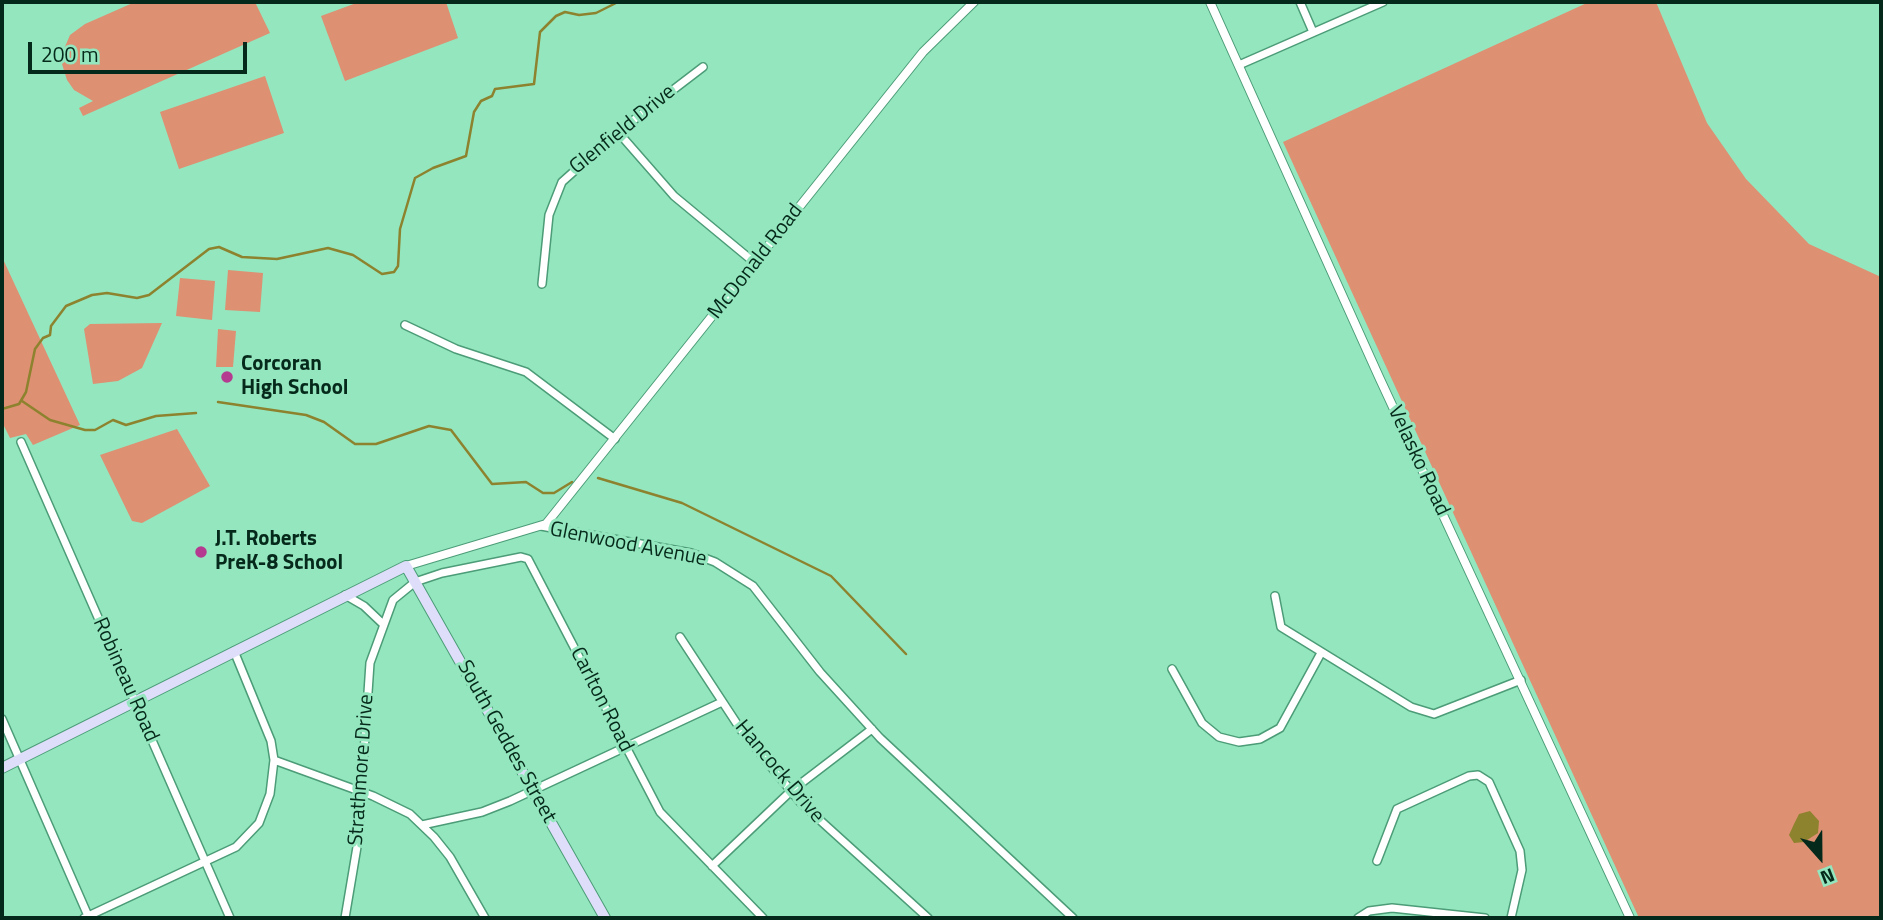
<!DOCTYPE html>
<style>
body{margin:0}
#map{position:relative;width:1883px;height:920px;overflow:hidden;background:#94e6be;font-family:"Titillium Web",sans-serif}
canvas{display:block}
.frame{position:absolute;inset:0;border:4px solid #05291a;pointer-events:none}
.north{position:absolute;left:1785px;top:822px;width:70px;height:70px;-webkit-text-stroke:5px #94e6be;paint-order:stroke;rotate:159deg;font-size:19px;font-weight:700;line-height:28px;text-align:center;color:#05291a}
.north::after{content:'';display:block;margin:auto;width:24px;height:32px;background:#05291a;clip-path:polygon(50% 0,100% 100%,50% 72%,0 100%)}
.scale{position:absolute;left:28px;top:42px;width:219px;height:32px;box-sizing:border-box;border:4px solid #05291a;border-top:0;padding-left:9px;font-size:21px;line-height:24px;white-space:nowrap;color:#05291a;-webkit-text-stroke:5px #94e6be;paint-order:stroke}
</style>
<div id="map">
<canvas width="1883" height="920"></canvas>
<div class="frame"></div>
<div class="north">N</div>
<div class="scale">200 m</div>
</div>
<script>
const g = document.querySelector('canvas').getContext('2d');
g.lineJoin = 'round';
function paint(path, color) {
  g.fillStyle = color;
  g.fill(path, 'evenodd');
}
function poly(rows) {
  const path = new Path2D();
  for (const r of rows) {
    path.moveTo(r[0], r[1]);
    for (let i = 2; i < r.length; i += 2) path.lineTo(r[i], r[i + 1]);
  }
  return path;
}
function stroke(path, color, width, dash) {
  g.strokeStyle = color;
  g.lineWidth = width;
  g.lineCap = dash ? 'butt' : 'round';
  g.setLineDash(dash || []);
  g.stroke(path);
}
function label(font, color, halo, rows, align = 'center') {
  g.font = font + ' "Titillium Web",sans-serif';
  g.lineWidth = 6;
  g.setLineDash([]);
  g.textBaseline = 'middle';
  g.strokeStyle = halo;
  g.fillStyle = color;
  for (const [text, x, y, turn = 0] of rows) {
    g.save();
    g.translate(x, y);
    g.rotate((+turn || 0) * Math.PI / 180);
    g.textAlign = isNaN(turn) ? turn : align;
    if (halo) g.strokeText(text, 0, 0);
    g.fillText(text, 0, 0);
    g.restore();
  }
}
paint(poly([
 [135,2,255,2,270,33,83,116,79,108,93,101,74,90,67,80,62,64,64,49,70,35,85,24],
 [359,2,446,2,458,38,345,81,321,16],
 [1589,2,1656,2,1707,123,1746,179,1809,244,1881,277,1881,918,1639,918,1283,142],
 [265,76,284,133,179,169,160,112],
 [2,257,80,425,33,445,26,434,10,438,2,422],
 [228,270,263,273,260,312,225,310],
 [180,278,215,281,212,320,176,316],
 [162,323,142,368,118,381,93,384,84,329,90,324],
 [218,329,236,331,233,367,216,367],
 [177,429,210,486,142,523,132,521,100,455]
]), '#dd9072');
paint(poly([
 [1810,811,1819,821,1818,833,1804,842,1794,843,1789,835,1794,824,1799,814]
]), '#8d822e');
stroke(poly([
 [22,401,50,420,85,430,95,430,113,420,126,425,156,416,196,413],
 [218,402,306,415,324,422,355,444,376,444,429,426,451,430,492,484,526,482,543,493,554,493,572,482],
 [2,409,19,404,26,392,35,349,43,338,50,335,51,326,66,306,92,295,107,293,137,298,149,295,209,249,219,247,242,257,277,259,328,248,353,255,382,274,394,272,398,266,400,229,415,178,433,168,466,156,474,112,481,101,492,96,495,89,534,84,540,32,556,16,565,12,579,15,596,13,618,2],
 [598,478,682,503,831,576,906,654]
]), '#8d822e', 2.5);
const minor = poly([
 [1300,2,1313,32],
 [1239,65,1383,2],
 [618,132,674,196,755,263],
 [542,284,549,215,562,182,618,132,703,67],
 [405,325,456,349,526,372,615,439],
 [21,442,230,918],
 [541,526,691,553,715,562,753,586,820,672,880,738,1073,918],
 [345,595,364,606,383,624],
 [1275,596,1281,627,1411,707,1434,714,1521,680],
 [680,637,741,730,801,803,928,918],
 [1172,669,1202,723,1219,737,1239,742,1260,739,1280,728,1321,653],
 [2,719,89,918],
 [274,760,373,796,410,814,434,837,450,857,485,918],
 [422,825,482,812,510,801,722,702],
 [1377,861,1397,809,1469,776,1478,775,1489,782,1520,851,1522,870,1511,918],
 [712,866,791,791,872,729],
 [84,918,236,847,259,823,270,794,274,760,271,741,234,651],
 [345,918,358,841,370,663,393,600,415,582,442,573,521,557,528,559,660,812,763,918],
 [1358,918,1369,911,1392,908,1485,918]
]);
const tertiary = poly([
 [1210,2,1379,377,1630,918],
 [406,566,546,524,923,52,974,2]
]);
const secondary = poly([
 [2,768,406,566,605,918]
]);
stroke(minor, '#4b9c77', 10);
stroke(tertiary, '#4b9c77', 10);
stroke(secondary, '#4b9c77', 12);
stroke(minor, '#fff', 7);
stroke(tertiary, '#fff', 8);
stroke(secondary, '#dedefa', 10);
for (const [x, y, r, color] of [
 [227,377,7,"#b43b8f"],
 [201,552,7,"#b43b8f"]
]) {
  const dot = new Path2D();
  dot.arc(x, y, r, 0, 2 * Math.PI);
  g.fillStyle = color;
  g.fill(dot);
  stroke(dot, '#94e6be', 2.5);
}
label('21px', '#05291a', '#94e6be', [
 ["Glenfield Drive",623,130,-39],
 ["McDonald Road",756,262,-52],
 ["Velasko Road",1418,461,65],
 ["Glenwood Avenue",628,545,11],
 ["Robineau Road",125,680,66],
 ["Carlton Road",601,700,63],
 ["South Geddes Street",506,742,61],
 ["Strathmore Drive",362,770,-86],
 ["Hancock Drive",779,772,50]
]);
label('bold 21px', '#05291a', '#94e6be', [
 ["Corcoran",241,365],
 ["High School",241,389],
 ["J.T. Roberts",215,540],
 ["PreK-8 School",215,564]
], 'left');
</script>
